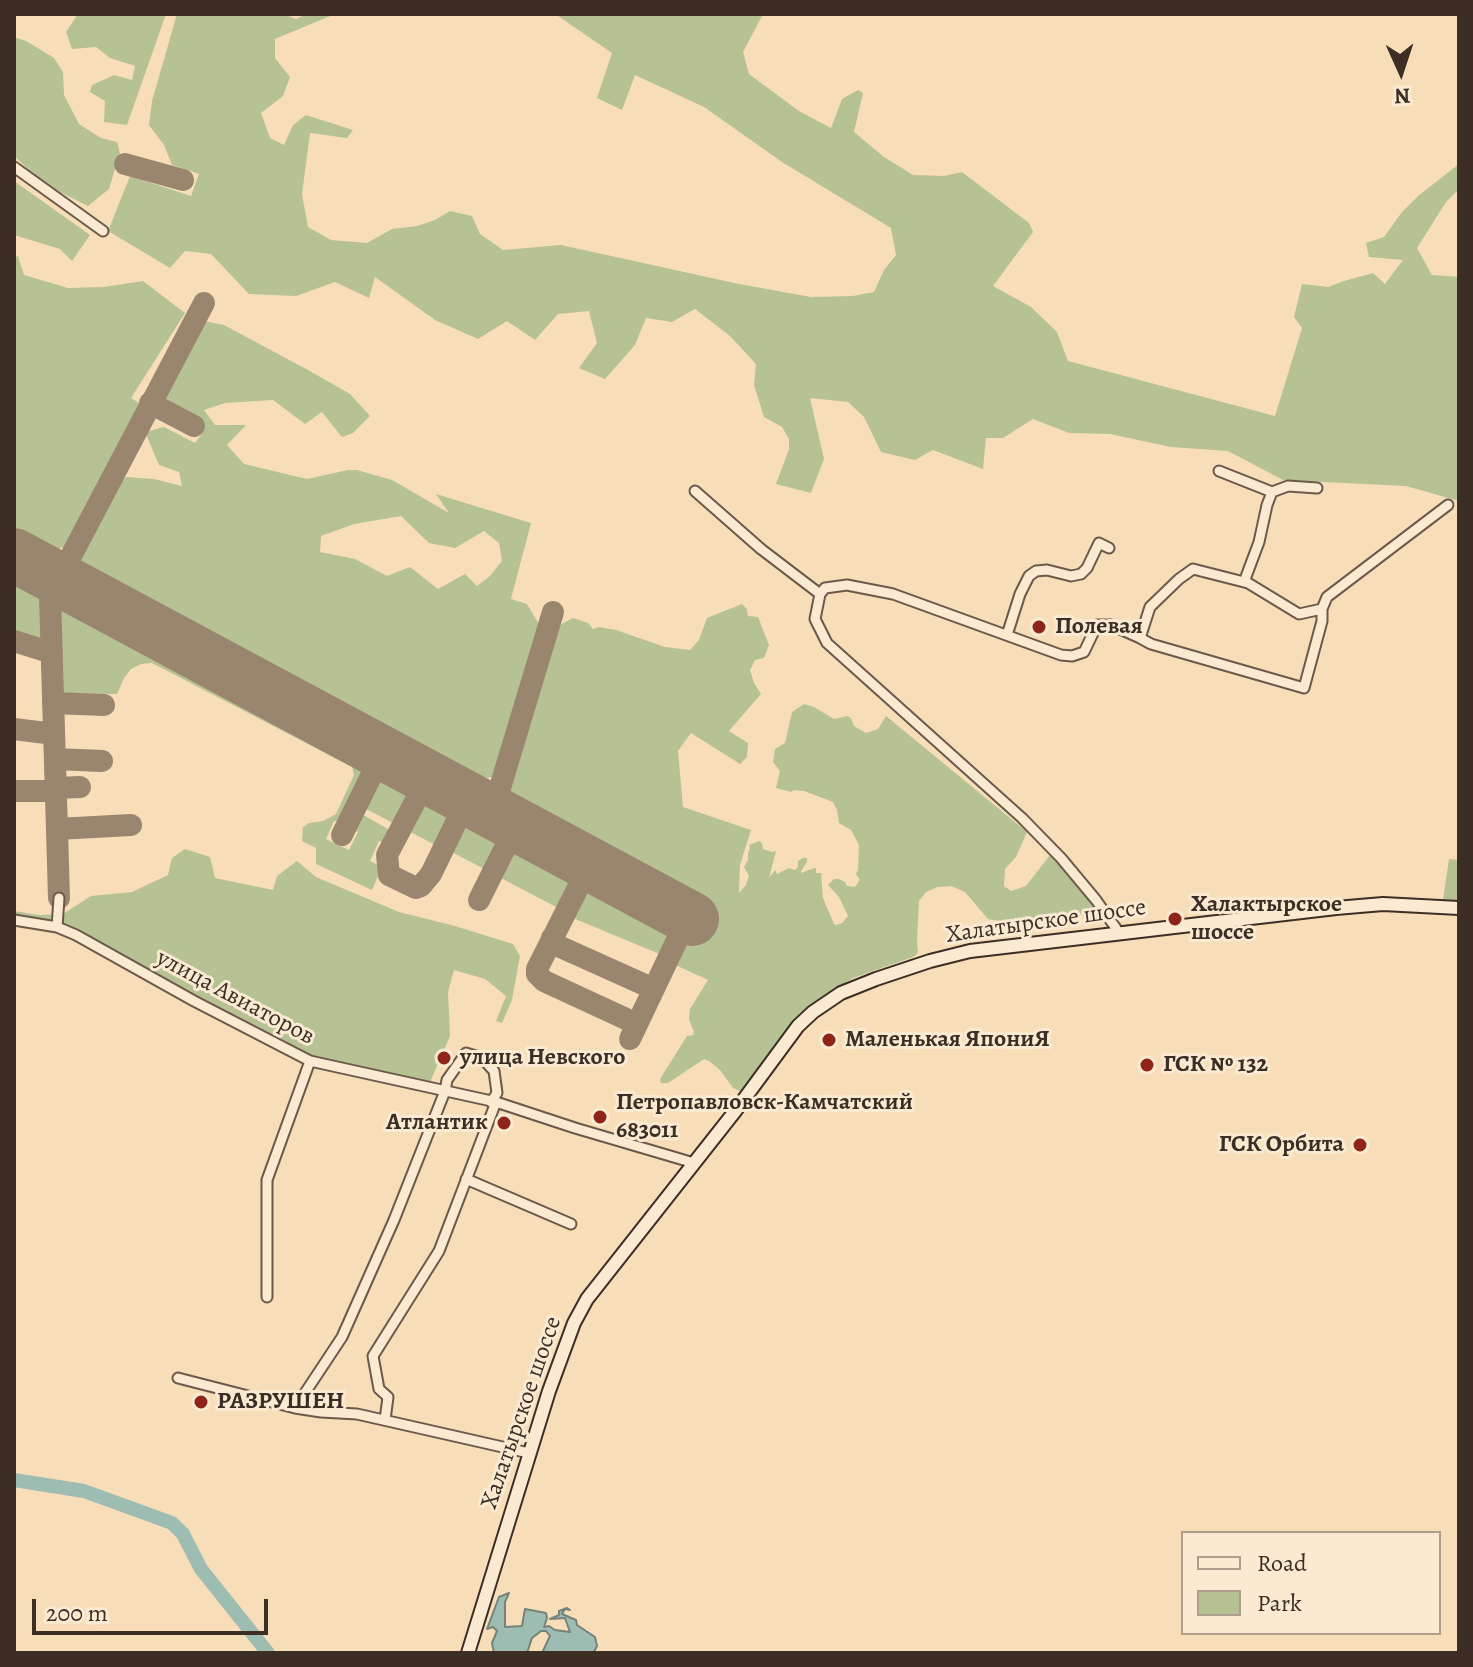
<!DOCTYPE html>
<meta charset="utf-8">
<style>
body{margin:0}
#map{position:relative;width:1473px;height:1667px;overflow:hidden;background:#f7deb9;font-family:Alegreya,serif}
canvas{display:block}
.frame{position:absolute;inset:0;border:16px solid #3c2d25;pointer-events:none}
.legend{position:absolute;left:1181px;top:1531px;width:260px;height:104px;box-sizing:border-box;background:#faead2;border:2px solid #ae9e8d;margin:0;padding:10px 14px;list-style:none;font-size:24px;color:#3c2d25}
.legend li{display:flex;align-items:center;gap:16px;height:40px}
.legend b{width:40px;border:2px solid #ae9e8d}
.north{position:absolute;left:1361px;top:32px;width:80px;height:80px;-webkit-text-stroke:6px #faead2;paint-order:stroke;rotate:177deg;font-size:22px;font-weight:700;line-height:32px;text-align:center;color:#3c2d25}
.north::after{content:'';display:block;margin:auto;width:28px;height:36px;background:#3c2d25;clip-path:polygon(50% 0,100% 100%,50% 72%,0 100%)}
.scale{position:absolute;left:32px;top:1599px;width:236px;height:36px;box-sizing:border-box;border:4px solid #3c2d25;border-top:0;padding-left:10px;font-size:24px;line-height:28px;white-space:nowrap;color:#3c2d25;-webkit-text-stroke:6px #faead2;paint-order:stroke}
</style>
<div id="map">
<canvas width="1473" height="1667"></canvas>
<div class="frame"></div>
<ul class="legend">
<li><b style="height:10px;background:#faead2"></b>Road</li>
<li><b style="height:22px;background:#b6c294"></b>Park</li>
</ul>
<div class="north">N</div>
<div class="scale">200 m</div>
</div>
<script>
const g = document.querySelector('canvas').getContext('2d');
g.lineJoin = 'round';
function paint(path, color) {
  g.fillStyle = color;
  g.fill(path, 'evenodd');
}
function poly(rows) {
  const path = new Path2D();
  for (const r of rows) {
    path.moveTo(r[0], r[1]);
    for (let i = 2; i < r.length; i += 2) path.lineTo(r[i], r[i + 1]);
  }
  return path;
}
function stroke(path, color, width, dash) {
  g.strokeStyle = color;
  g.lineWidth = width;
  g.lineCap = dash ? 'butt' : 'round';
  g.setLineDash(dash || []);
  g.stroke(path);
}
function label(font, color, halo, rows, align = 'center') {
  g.font = font + ' Alegreya,serif';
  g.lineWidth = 6;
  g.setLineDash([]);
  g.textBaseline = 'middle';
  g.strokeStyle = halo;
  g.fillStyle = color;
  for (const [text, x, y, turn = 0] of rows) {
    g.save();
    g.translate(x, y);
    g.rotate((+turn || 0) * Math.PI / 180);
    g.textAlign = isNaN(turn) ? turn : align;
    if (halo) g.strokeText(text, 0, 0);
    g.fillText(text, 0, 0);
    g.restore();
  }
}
paint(poly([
 [78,14,166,14,127,125,104,122,105,101,90,92,92,85,114,75,132,80,135,66,110,58,96,47,72,49,66,32],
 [177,14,283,14,296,19,306,14,335,14,275,39,275,58,290,77,283,96,261,113,270,138,284,145,293,125,306,115,353,130,347,138,310,133,302,194,308,227,331,240,367,243,392,229,417,226,435,220,450,211,472,216,480,234,503,250,561,245,739,284,811,297,853,296,874,292,884,270,896,255,891,228,782,162,704,107,635,75,622,110,597,98,612,53,555,14,763,14,743,52,749,74,799,111,831,128,842,99,858,90,863,93,854,132,884,157,913,175,944,176,962,172,1029,223,1033,232,993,286,1031,307,1057,332,1068,361,1275,416,1302,328,1294,317,1302,284,1328,287,1344,281,1373,273,1385,284,1403,260,1369,257,1366,243,1384,237,1402,212,1418,196,1459,164,1459,189,1446,202,1417,248,1432,275,1459,277,1459,501,1406,486,1283,480,1228,451,1171,447,1110,434,1069,433,1033,419,1003,438,986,438,983,469,933,450,915,460,881,452,864,417,848,402,810,398,824,459,811,493,776,484,789,449,789,439,782,427,764,417,754,385,756,364,730,336,695,309,672,322,646,318,635,345,605,379,579,368,597,343,589,311,558,314,535,340,507,321,478,339,435,320,375,277,369,298,335,282,296,296,249,294,211,254,185,251,170,268,108,231,130,176,191,196,199,174,172,165,164,145,149,125,152,101],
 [14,37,26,41,54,58,63,72,64,95,79,124,101,138,117,142,120,153,109,189,88,206,44,184,14,156],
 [14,181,90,235,72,261,60,249,14,235],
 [18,256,24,275,68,288,103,287,143,281,185,313,131,398,141,404,66,546,50,552,14,535,14,257],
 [204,321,224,325,308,370,350,394,370,416,353,433,342,437,322,412,305,424,273,400,225,403,204,410,215,425,246,425,227,445,244,464,307,479,348,470,357,470,392,480,449,513,436,494,531,523,511,599,527,604,540,626,499,771,492,777,475,780,87,573,79,557,105,512,104,498,126,477,154,479,182,486,179,472,159,465,145,432,164,427,195,443,204,431,203,421,192,415,175,412,163,403,168,392,166,386,189,336],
 [401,516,429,543,455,548,484,531,499,543,502,561,490,576,477,586,465,574,438,589,410,567,387,576,355,559,320,552,321,536,354,524],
 [14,576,44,593,47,639,40,645,14,636],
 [63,603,370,766,346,817,343,821,334,821,326,839,349,850,358,832,351,829,360,813,393,832,387,844,379,841,370,861,382,867,372,890,316,864,316,848,302,841,303,827,309,823,323,821,336,814,354,775,352,767,152,663,141,664,131,669,124,678,117,694,95,694,85,698,63,697,56,689,56,661,62,657,61,649,57,641,57,611],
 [742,604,747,609,748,616,758,617,769,645,764,658,755,660,750,670,754,683,761,694,729,731,748,743,747,757,740,764,691,733,678,751,683,807,751,830,740,865,739,893,746,885,749,876,744,867,748,860,748,854,750,848,749,845,759,841,762,843,763,849,772,852,776,851,769,878,775,870,777,874,789,868,795,870,798,867,798,861,803,858,807,858,807,862,801,871,802,873,808,870,816,868,816,873,821,873,823,898,834,924,836,925,842,923,848,916,839,897,828,885,834,879,839,879,845,882,847,886,855,887,860,880,856,874,858,870,859,845,851,830,839,823,837,810,833,802,804,791,794,790,791,792,776,788,780,771,773,762,775,749,785,743,792,712,804,704,814,707,834,719,847,716,851,718,854,726,866,733,878,729,886,716,1027,832,1016,857,1005,869,1004,886,1011,891,1026,886,1050,855,1088,897,1098,912,1098,916,1090,920,1079,913,1071,913,1037,925,1024,925,988,919,965,892,951,886,938,887,926,892,919,901,917,939,918,953,913,957,853,978,812,1004,799,1014,744,1089,740,1091,733,1088,720,1070,709,1061,704,1059,668,1083,661,1083,660,1079,687,1036,693,1035,694,1032,689,1019,690,1009,708,980,671,963,700,903,509,801,506,784,554,628,573,618,588,623,593,629,599,627,616,630,665,647,690,650,699,640,707,618],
 [379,771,416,791,397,825,360,806],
 [424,795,455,812,437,846,405,829],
 [466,818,503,838,486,870,448,850],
 [516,845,575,877,558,908,499,877],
 [185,849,210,857,215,878,273,890,277,876,297,861,316,877,399,912,455,926,513,944,520,956,512,1000,502,1023,496,1021,506,996,485,979,454,970,448,992,450,1036,428,1087,312,1056,247,1023,67,925,14,916,14,911,39,915,63,914,91,896,132,892,168,875,172,858],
 [1449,859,1459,860,1459,902,1443,900],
 [586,883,676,930,662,955,568,916]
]), '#b6c294');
const water = poly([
 [509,1593,505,1602,505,1627,522,1626,525,1609,546,1613,547,1618,544,1627,549,1626,555,1630,570,1632,565,1618,550,1619,559,1615,559,1611,567,1608,570,1610,565,1609,562,1614,576,1620,577,1625,595,1637,597,1646,594,1652,542,1653,550,1636,546,1631,541,1631,532,1638,527,1653,494,1653,492,1643,497,1631,493,1627,487,1629,499,1597,509,1593]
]);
paint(water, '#9dbcb2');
stroke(water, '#76837a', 2);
stroke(poly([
 [14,1480,84,1491,172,1523,183,1534,201,1569,268,1653]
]), '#9dbcb2', 14);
stroke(poly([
 [125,164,183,180],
 [150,403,194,426],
 [14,641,52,653],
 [53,703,104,705],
 [14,729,54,734],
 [55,759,102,761],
 [428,777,387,855,389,875,416,888,421,886,431,874,468,798],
 [56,788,80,787],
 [14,791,56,791],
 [493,811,553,612],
 [57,829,131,825],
 [342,835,383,752],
 [590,864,537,969,537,974,544,981,637,1024],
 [59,898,50,596,204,303],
 [479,900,517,824],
 [552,938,556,945,654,989],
 [630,1039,688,917]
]), '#9a866f', 22);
stroke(poly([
 [14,555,692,919]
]), '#9a866f', 54);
const street = poly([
 [14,167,103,231],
 [1219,471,1272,492,1267,505,1259,542,1244,582],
 [695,491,761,549,820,594,815,619,827,643,1022,818,1061,858,1096,900,1120,934],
 [1272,492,1288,486,1317,488],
 [820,594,825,588,847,585,893,594,1061,655,1072,656,1084,652,1097,625,1111,625,1140,638,1150,607,1179,579,1193,569,1248,583,1299,614,1322,609,1327,597,1448,505],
 [1007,635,1020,594,1029,576,1036,571,1047,570,1071,576,1081,574,1087,568,1099,543,1109,548],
 [1140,638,1151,644,1304,688,1322,621,1322,609],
 [14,920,57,927,76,935,194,1001,310,1061,496,1102,575,1128,694,1163],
 [57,927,59,898],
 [466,1179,571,1224],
 [267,1297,267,1180,310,1061],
 [178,1378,295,1408,321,1412,357,1414,529,1453],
 [295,1408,342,1337,394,1220,445,1091,447,1080,466,1053,482,1058,494,1071,497,1093,491,1102],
 [385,1420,388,1397,379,1389,373,1356,439,1251,496,1102]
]);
const secondary = poly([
 [468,1653,549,1391,574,1323,587,1299,736,1110,798,1026,813,1012,841,993,876,979,930,961,970,951,1336,908,1383,904,1459,908]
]);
stroke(street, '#6b594a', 13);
stroke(secondary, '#3c2d25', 16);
stroke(street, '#faead2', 9);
stroke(secondary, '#faead2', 12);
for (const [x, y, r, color] of [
 [1039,627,8,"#8f2418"],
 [1175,919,8,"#8f2418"],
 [829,1040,8,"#8f2418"],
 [444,1058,8,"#8f2418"],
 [1147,1065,8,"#8f2418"],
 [600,1117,8,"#8f2418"],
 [504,1123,8,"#8f2418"],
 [1360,1145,8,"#8f2418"],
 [201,1402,8,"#8f2418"]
]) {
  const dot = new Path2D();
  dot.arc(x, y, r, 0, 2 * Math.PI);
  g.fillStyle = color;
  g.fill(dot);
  stroke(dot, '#faead2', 3);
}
label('bold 24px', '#3c2d25', '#faead2', [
 ["Полевая",1055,627],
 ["Халактырское",1191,905],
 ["шоссе",1191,933],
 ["Маленькая ЯпониЯ",845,1040],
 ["улица Невского",460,1058],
 ["ГСК № 132",1163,1065],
 ["Петропавловск-Камчатский",616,1103],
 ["683011",616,1131],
 ["Атлантик",488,1123,"right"],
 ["ГСК Орбита",1344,1145,"right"],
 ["РАЗРУШЕН",217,1402]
], 'left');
label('24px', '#3c2d25', '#faead2', [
 ["Халатырское шоссе",1046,922,-8],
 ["улица Авиаторов",235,998,28],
 ["Халатырское шоссе",522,1413,-71]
]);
</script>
